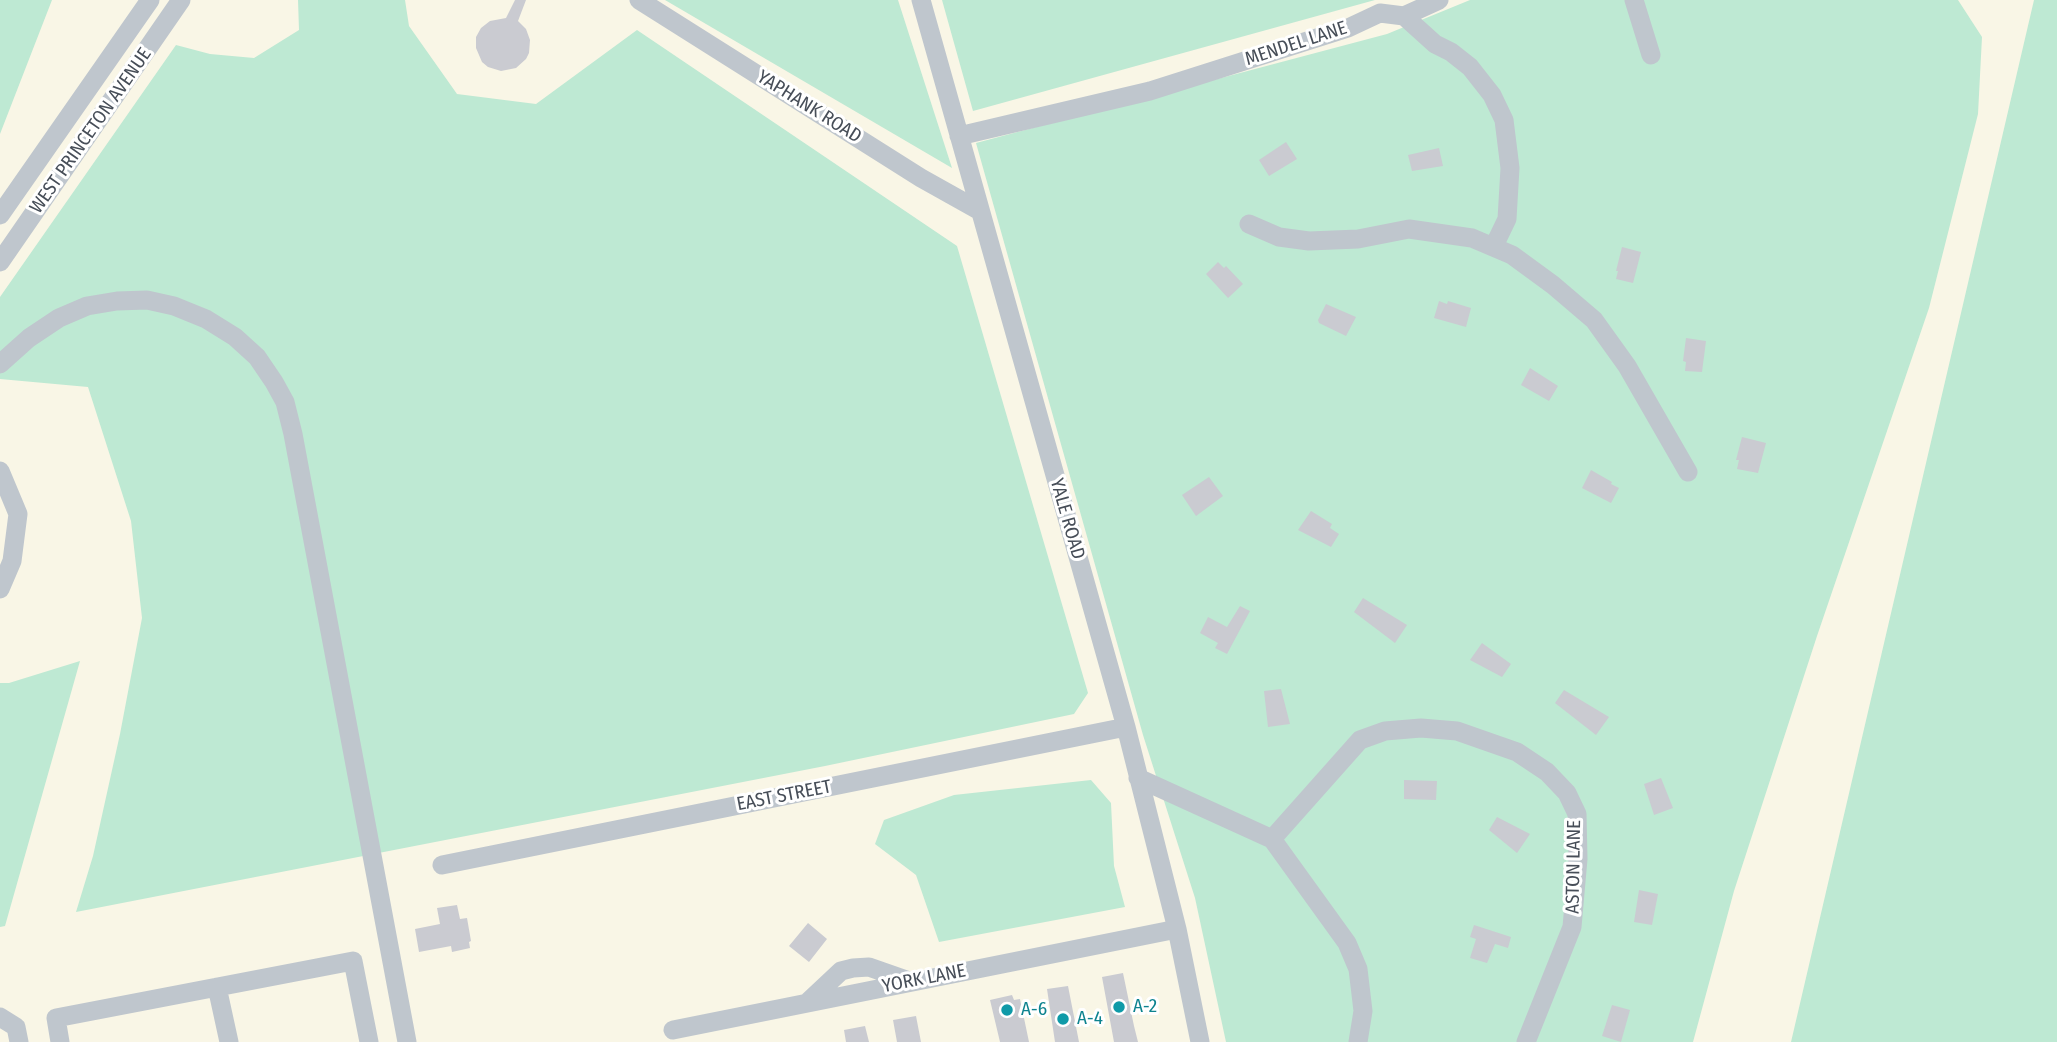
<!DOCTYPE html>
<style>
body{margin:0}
canvas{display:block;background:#efeded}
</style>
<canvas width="2057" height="1042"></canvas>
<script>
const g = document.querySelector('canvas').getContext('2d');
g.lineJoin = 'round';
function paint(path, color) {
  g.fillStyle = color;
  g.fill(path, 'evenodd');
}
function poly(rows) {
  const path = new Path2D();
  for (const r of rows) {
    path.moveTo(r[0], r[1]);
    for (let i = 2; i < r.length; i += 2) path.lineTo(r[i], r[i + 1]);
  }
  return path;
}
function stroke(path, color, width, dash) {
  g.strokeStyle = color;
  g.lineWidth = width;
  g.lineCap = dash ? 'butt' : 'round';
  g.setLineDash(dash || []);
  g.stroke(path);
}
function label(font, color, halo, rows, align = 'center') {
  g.font = font + ' "Fira Sans Condensed",sans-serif';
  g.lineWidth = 6;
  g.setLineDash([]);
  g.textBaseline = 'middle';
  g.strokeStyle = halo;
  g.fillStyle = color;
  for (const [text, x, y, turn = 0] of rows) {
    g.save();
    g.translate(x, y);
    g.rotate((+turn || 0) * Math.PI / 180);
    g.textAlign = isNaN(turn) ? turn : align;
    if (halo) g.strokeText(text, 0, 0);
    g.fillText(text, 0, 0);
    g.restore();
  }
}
paint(poly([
 [0,0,2057,0,2057,1042,0,1042]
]), '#f9f6e6');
paint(poly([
 [0,0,52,0,0,134],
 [298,0,405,0,409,26,457,94,536,104,637,30,957,246,1088,693,1074,714,825,766,76,912,93,856,120,734,142,618,131,521,88,387,0,379,0,297,176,45,210,54,254,58,299,30],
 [665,0,898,0,952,168],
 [942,0,1375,0,973,111],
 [1470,0,1958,0,1982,37,1978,114,1929,308,1817,636,1734,891,1693,1042,1226,1042,1195,898,1143,735,976,143,1387,34],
 [2034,0,2057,0,2057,1042,1791,1042],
 [80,661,5,926,0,927,0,683,9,683],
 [1091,780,1111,803,1114,866,1125,907,939,942,916,875,875,844,884,820,954,795]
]), '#bee9d3');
paint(poly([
 [515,0,526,0,518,21,526,29,530,40,529,53,526,59,516,68,501,71,488,67,482,62,476,48,476,37,481,28,490,21,506,18],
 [1286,142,1297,159,1269,176,1259,160],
 [1439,148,1443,166,1412,171,1408,155],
 [1622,247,1641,252,1633,283,1616,279,1618,271,1616,271],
 [1218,262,1224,268,1226,266,1243,284,1228,298,1206,274],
 [1439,301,1447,304,1448,301,1471,308,1466,327,1434,318],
 [1326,304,1356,317,1346,336,1319,323,1318,320],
 [1686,338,1706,341,1702,372,1685,371,1686,362,1683,361],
 [1530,368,1558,386,1549,401,1521,385],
 [1742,437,1766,443,1758,473,1737,469,1739,460,1736,460],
 [1591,470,1612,482,1611,484,1619,488,1611,503,1582,488],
 [1209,477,1223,496,1196,516,1182,495],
 [1311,511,1332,524,1330,528,1339,534,1331,547,1298,530],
 [1363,598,1407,625,1395,643,1354,612],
 [1240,606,1250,611,1227,654,1215,648,1218,643,1200,633,1208,617,1227,627],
 [1482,643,1511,664,1502,677,1470,660],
 [1281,689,1290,724,1268,727,1264,691],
 [1564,690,1609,717,1596,735,1555,703],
 [1661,778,1673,808,1654,815,1644,784],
 [1404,780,1437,781,1436,800,1404,799],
 [1497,817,1530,834,1517,853,1489,830],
 [1639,890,1658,894,1652,925,1634,922],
 [457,905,460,919,467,918,471,941,469,942,470,948,452,952,451,946,419,952,415,929,440,924,437,908],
 [808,923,827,939,809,962,789,946],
 [1474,925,1511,937,1508,948,1495,944,1487,963,1470,958,1476,939,1470,937],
 [1123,973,1134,1026,1138,1042,1114,1042,1102,977],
 [1068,986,1079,1042,1055,1042,1047,989],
 [1012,995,1014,1000,1020,999,1029,1042,1000,1042,990,1000],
 [1612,1005,1630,1010,1621,1042,1602,1036],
 [916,1016,921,1042,897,1042,893,1020],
 [865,1026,869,1042,846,1042,844,1030]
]), '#cacbd1');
stroke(poly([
 [639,0,921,178,980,211],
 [921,0,1126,727,1177,929,1200,1042],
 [1634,0,1651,55],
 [1404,16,1439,0],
 [959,136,1150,91,1348,28,1380,13,1404,16,1435,44,1451,52,1470,67,1492,95,1504,120,1510,168,1507,219,1494,246],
 [0,215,150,0],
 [1249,224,1279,237,1309,241,1358,239,1409,229,1472,238,1512,255,1553,285,1594,320,1627,366,1688,472],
 [0,262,181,0],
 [0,364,29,338,59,318,87,306,117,301,147,300,174,306,206,319,235,337,257,357,274,382,285,402,293,434,407,1042],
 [0,471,18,514,12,561,0,589],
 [1138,778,1272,839],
 [442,865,1126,727],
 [217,987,229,1042],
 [809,1001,841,971,853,968,869,967,909,981],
 [0,1017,16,1027,19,1042],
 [673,1030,1177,929],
 [60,1042,56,1018,353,961,369,1042],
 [1358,1042,1363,1011,1358,969,1347,943,1272,839,1360,740,1385,731,1421,728,1457,731,1517,752,1547,772,1567,793,1577,814,1578,859,1572,927,1526,1042]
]), '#bfc6cd', 19);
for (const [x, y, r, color] of [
 [1119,1007,7,"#0f9aa8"],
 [1007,1010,7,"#0f9aa8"],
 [1063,1019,7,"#0f9aa8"]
]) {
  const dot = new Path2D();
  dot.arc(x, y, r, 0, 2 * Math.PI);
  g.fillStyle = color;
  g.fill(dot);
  stroke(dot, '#fff', 2.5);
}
label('19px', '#474e58', '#fff', [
 ["MENDEL LANE",1296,44,-18],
 ["YAPHANK ROAD",809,107,32],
 ["WEST PRINCETON AVENUE",91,131,-55],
 ["YALE ROAD",1067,519,74],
 ["EAST STREET",784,796,-11],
 ["ASTON LANE",1574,867,-89],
 ["YORK LANE",924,979,-11]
]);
label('19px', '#0d838f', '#fff', [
 ["A-2",1133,1007],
 ["A-6",1021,1010],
 ["A-4",1077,1019]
], 'left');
</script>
